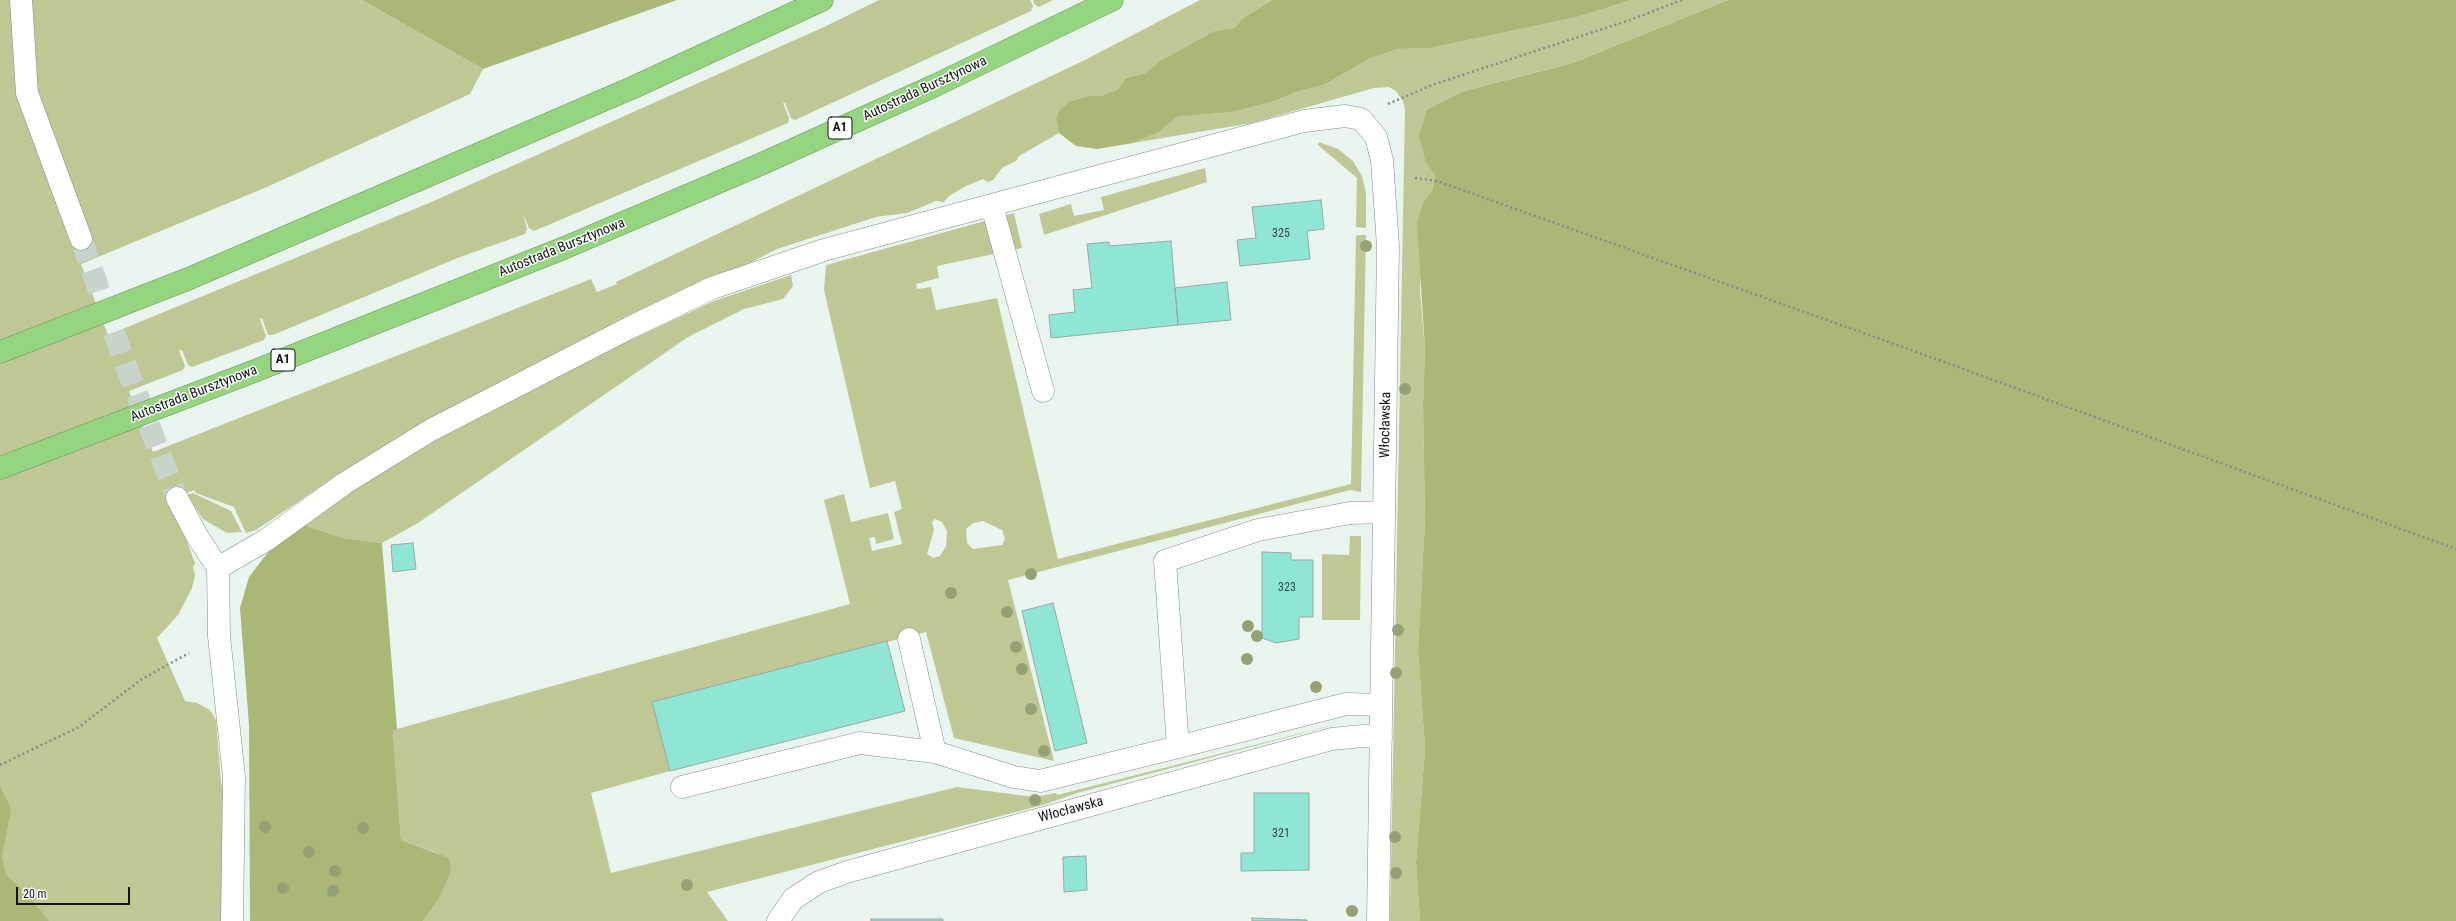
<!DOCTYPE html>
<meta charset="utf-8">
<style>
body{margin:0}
#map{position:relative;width:2456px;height:921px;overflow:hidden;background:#e8f4ed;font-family:"Roboto Condensed",sans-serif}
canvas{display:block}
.scale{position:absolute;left:16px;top:887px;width:114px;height:18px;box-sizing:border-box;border:2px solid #131714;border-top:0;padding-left:5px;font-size:12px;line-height:14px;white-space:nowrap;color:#131714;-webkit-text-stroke:3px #fcfffd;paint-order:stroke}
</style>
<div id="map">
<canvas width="2456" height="921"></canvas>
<div class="scale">20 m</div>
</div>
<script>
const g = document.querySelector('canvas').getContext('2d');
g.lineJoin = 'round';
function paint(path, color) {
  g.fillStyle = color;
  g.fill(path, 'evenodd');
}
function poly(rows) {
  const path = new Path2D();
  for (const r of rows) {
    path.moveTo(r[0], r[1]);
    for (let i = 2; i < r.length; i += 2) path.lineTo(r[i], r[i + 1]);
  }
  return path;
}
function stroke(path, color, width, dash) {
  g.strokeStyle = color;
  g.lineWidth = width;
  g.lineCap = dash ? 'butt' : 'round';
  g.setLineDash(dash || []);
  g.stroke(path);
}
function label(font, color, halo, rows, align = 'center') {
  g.font = font + ' "Roboto Condensed",sans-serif';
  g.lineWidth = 3;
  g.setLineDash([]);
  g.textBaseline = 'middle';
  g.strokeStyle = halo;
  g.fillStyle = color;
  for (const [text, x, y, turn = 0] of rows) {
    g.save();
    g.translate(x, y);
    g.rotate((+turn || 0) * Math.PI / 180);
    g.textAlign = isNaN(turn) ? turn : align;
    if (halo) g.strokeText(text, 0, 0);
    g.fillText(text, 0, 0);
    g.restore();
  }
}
paint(poly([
 [0,0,362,0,483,69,470,94,267,187,81,264,108,335,429,203,824,27,879,0,1030,0,1033,6,1031,11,795,120,791,118,785,103,783,103,789,118,788,123,534,231,529,228,523,214,527,229,525,234,460,257,273,335,268,335,262,318,260,319,266,336,264,340,192,367,188,365,182,350,179,350,185,366,183,370,129,391,153,452,591,279,597,292,617,284,616,282,1083,61,1200,0,1272,0,1243,18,1234,28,1214,31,1160,61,1145,73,1126,78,1118,89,1100,96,1088,96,1070,101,1059,110,1056,119,1059,133,1019,156,1016,161,1002,168,993,180,988,182,983,179,966,186,949,196,944,202,936,201,907,213,876,217,777,249,335,477,256,530,246,533,234,507,196,493,194,490,171,499,195,563,193,567,195,575,192,588,178,615,157,638,185,701,197,703,210,710,216,720,221,783,226,796,231,921,0,921],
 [1033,0,1053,0,1039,7,1035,5],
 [1631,0,1728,0,1573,63,1464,91,1426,163,1435,175,1432,191,1424,201,1420,291,1425,349,1423,405,1425,520,1418,649,1425,749,1416,863,1420,921,1390,921,1405,109,1403,101,1396,91,1389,87,1374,88,1252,123,1133,143,1159,132,1177,117,1232,112,1272,102,1296,92,1324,85,1369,59,1397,49,1430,48,1578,17],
 [1319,142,1338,149,1353,161,1362,176,1366,193,1366,228,1356,227,1357,178,1318,145],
 [1205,168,1207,182,1044,235,1039,214,1071,204,1074,216,1104,210,1101,197],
 [1014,213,1022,248,937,266,939,278,916,284,917,289,931,287,936,310,997,298,1058,559,1351,484,1356,236,1360,235,1366,235,1361,492,1350,490,1008,580,1054,761,954,738,926,632,653,702,670,771,591,793,611,873,957,787,1034,797,1056,793,1057,795,1345,722,1077,793,1043,805,707,892,728,921,423,921,439,899,451,872,437,853,401,840,393,730,850,604,824,500,844,494,851,522,888,513,894,539,876,544,875,537,869,538,872,551,902,544,894,512,902,509,895,481,870,488,824,290,826,265],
 [935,519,942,522,947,531,946,546,940,556,933,558,927,554,934,530,932,522],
 [983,521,1002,530,1005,539,1002,545,973,549,967,543,966,529,973,523],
 [791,275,793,286,783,299,744,309,688,337,418,523,382,543,343,538,303,525,341,496,406,456,613,348,714,301],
 [193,493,231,511,242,532,227,533,203,519,187,495],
 [1350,536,1361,536,1360,620,1322,620,1322,554,1349,555]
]), '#bfc895');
paint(poly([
 [362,0,677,0,483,69],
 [1272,0,1631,0,1578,17,1430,48,1397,49,1369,59,1324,85,1296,92,1272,102,1232,112,1177,117,1159,132,1133,143,1097,149,1076,146,1059,133,1056,119,1059,110,1070,101,1088,96,1100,96,1118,89,1126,78,1145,73,1160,61,1214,31,1234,28,1243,18],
 [1728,0,2456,0,2456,921,1420,921,1416,863,1425,749,1418,649,1425,520,1423,405,1425,349,1417,223,1424,201,1432,191,1435,175,1426,163,1419,136,1427,110,1464,91,1573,63],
 [303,525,343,538,382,543,397,729,393,731,401,840,449,858,451,872,439,899,423,921,250,921,249,725,240,608,249,577,266,555,276,543],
 [0,786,11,809,2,857,6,875,28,895,49,921,0,921]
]), '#abb776');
const building = poly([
 [1321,200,1324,229,1307,231,1310,259,1240,266,1237,240,1256,238,1252,207,1321,200],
 [1171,241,1178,325,1051,338,1049,315,1075,312,1073,290,1092,288,1087,244,1109,242,1109,246,1171,241],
 [1227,282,1231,320,1178,325,1175,288,1227,282],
 [413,543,416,569,393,572,391,545,413,543],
 [1262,552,1291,553,1291,560,1313,560,1313,617,1299,617,1299,639,1276,643,1262,638,1262,552],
 [1053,603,1087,743,1055,751,1022,611,1053,603],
 [887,641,905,711,670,771,652,702,887,641],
 [1254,793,1309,793,1309,870,1241,871,1241,853,1254,853,1254,793],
 [1086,856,1087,890,1064,892,1063,857,1086,856],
 [1252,918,1307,920,1307,921,1252,921,1252,918],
 [871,919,943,919,943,921,871,921,871,919]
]);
paint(building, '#90e6d5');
stroke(building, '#9aa7a4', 1);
stroke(poly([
 [81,239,123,358,177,498]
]), '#c8d3cc', 22, [22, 11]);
const minor = poly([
 [21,0,27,93,81,239],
 [992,206,1043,391],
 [177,498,197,536,218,568,219,636,234,777,232,921],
 [218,568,266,540,345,483,431,430,629,328,712,288,824,250,1304,121,1345,116,1361,119,1376,137,1382,160,1388,246,1378,921],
 [909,639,935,752,1014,777,1040,781,1178,747],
 [1381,705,1346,704,1178,747,1165,561,1258,530,1350,513,1384,512],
 [682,787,860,743,935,752],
 [778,921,793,899,819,882,847,872,1332,739,1363,736,1381,737]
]);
const highway = poly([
 [0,352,188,279,634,87,822,0],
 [0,468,252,372,564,248,759,165,936,85,1112,0]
]);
stroke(minor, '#838d87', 23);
stroke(highway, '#68925a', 23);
stroke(poly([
 [1388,104,1432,85,1630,20,1682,0],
 [1415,178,1437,181,1925,355,2456,549],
 [0,765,79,727,142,679,189,653]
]), '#858d88', 2.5, [2, 3]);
stroke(minor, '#fff', 22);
stroke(highway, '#96d57f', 22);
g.fillStyle = '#96a075';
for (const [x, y] of [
 [1366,246],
 [1405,389],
 [1031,574],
 [951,593],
 [1007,612],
 [1248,626],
 [1398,630],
 [1257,636],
 [1016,647],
 [1247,659],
 [1022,669],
 [1396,673],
 [1316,687],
 [1031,709],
 [1044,751],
 [1035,800],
 [265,827],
 [363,828],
 [1395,837],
 [309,852],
 [335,871],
 [1396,873],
 [687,885],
 [283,888],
 [333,891],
 [1352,911]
]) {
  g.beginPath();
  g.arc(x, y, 6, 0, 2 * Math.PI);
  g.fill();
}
label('12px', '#324b44', null, [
 ["325",1281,234],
 ["323",1287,588],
 ["321",1281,834]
]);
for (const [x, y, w] of [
 [840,128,24],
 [283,360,24]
]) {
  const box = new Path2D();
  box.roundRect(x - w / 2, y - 11, w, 22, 3);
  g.fillStyle = '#fcfffd';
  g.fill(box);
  stroke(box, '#131714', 1);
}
label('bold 13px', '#131714', null, [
 ["A1",840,128],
 ["A1",283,360]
]);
label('14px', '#131714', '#fcfffd', [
 ["Autostrada Bursztynowa",925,89,-25],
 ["Autostrada Bursztynowa",562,248,-22],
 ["Autostrada Bursztynowa",194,394,-21],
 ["Włocławska",1386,425,-89],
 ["Włocławska",1071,810,-15]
]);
</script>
